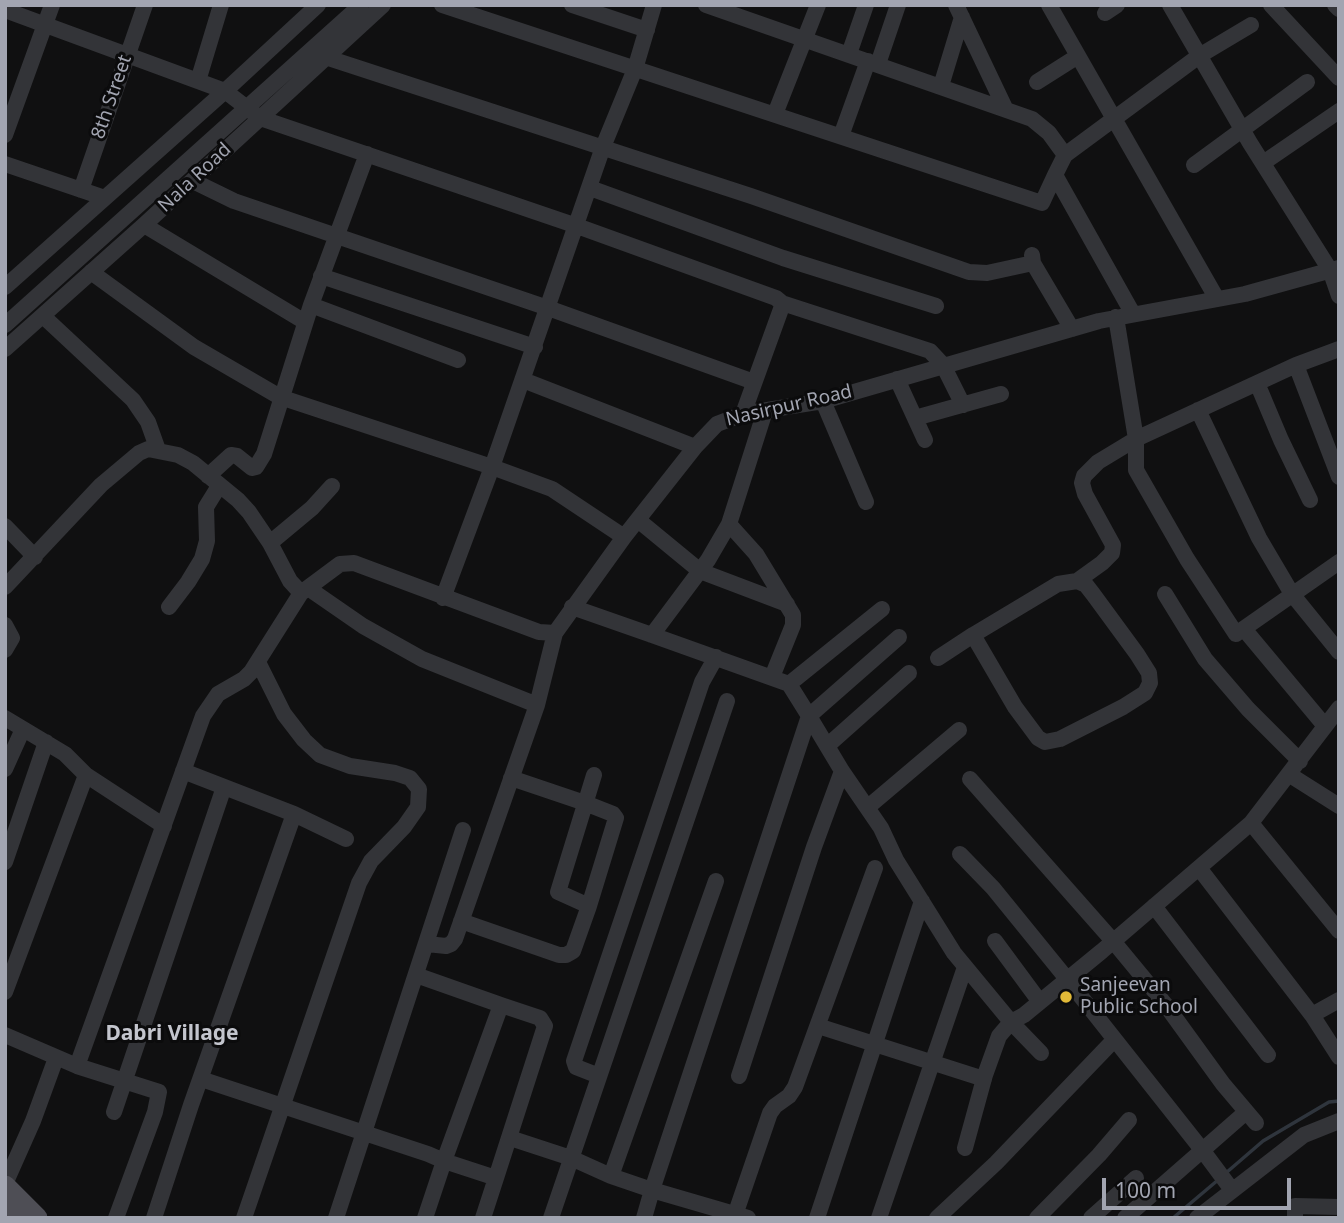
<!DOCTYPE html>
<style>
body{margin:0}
#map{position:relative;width:1344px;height:1223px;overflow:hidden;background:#101011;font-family:"Noto Sans",sans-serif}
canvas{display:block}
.frame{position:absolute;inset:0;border:7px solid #a2a5b1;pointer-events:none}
.scale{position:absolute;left:1102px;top:1178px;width:189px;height:32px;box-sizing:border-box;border:4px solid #a2a5b1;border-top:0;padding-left:9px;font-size:21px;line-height:24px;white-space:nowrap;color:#a2a5b1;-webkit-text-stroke:5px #0b0b0c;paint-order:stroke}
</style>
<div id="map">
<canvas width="1344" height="1223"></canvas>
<div class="frame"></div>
<div class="scale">100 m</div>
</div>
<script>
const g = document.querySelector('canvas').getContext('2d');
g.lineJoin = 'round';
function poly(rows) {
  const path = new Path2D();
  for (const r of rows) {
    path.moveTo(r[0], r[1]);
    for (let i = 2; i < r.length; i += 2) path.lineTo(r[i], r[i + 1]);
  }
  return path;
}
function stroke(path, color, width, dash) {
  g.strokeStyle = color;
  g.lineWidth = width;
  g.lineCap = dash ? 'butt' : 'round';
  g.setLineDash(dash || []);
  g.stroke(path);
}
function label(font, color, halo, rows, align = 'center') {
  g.font = font + ' "Noto Sans",sans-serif';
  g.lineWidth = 6;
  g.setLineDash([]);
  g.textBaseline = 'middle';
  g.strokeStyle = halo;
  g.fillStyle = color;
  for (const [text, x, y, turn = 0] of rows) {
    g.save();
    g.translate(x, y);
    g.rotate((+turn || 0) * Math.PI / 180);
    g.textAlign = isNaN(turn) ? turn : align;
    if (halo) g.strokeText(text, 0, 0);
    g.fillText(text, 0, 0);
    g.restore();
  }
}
stroke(poly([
 [1227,1172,1263,1141,1329,1102,1339,1101],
 [1173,1218,1218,1180]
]), '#2f353d', 3.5);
stroke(poly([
 [442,5,1042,203,1055,175],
 [572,5,647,30],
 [706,5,1032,119,1049,133,1065,155],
 [956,5,1005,108],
 [1049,5,1217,299],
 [1170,5,1250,143,1330,270,1339,296],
 [1271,5,1339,78],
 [1335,5,1339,9],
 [5,10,225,91,260,118,577,226,776,298,782,303,781,309,743,414],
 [1105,13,1117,5],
 [849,54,866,5],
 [325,57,751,196,969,272,987,273,1033,263],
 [878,64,898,5],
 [198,81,221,5],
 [1037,82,1078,56],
 [941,86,962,17],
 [775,114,818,5],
 [5,135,52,5],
 [841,136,868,61],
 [1263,163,1339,111],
 [5,164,105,198],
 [1194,165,1307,82],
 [193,181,234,201,548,308,754,382],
 [590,188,783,258,936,306],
 [81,190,145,5],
 [144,225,305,322],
 [1032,255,1033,263,1072,329],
 [91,272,194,347,280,397,492,467,552,489,624,537],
 [321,276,535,347],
 [5,287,225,91,318,5],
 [782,303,930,351,943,365,963,405],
 [311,305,458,360],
 [1133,314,1055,175,1065,155,1199,56,1251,25],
 [43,316,133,400,148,422,158,450],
 [1116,317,1136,439,1296,365],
 [5,325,361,5],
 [5,349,144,225,383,5],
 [1339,349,1296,365,1339,477],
 [897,379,925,440],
 [523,380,695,447],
 [1257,383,1281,440,1310,500],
 [823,401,866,502],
 [1198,410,1259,538,1292,594,1339,652],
 [765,411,729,524,708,560,652,635,789,684],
 [915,418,1001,394],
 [1136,439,1136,470,1187,559,1236,634,1339,562],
 [208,476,231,455,237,456,252,468,256,467,264,454,311,305,367,154],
 [638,520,700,571,787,604],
 [729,524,756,554,793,615,793,625,772,677],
 [5,526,35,557],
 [270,543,312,508,332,486],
 [1077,581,1102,563,1112,553,1113,545,1085,494,1082,483,1084,476,1098,462,1136,439],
 [5,587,101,485,139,453,148,449,178,455,193,463,238,500,249,512,270,543,290,581,301,593],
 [308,588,363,626,422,659,537,705],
 [1165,594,1205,659,1248,709,1300,761],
 [443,598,492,467,603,147,635,69,654,5],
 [169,607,188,582,202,559,207,541,206,507,219,486],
 [572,607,652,635],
 [882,609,789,684,809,716,899,637],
 [5,625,12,638,5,650],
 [1244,629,1325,726],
 [938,658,973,635,1058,584,1077,581,1086,585,1093,594,1137,654,1149,673,1150,683,1145,693,1123,707,1060,739,1045,742,1038,738,1015,707,973,635],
 [5,718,65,754,86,775,164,826],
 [827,746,909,673],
 [5,769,23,729],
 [183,771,294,814,346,839],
 [1290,775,1339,806],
 [970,779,1113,941,1165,1004,1223,1084,1256,1123],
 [868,807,959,730],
 [1251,823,1339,931],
 [960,854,993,888,1067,979,1203,1151,1232,1190],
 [5,862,46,742],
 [1199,868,1312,1015,1339,1000],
 [589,906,558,892,594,775],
 [1154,906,1268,1055],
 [461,921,559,955,566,955,573,951,589,906,616,818,613,814,585,803,511,778],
 [995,941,1040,1002],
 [427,944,446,946,451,944,455,939,537,705,555,633,624,537,695,447,717,424,743,414,823,401,1099,321,1245,294,1339,268],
 [416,975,501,1005],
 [5,992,86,775],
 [1312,1015,1339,1057],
 [818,1026,984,1079],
 [5,1035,77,1066,159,1092,155,1112,116,1218],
 [77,1066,203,716,218,694,244,679,251,672,301,593,340,564,354,563,539,632,555,633],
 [599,1076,576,1067,574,1061,702,682,716,657],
 [739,1076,814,847,842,771],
 [201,1079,428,1154,444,1161,496,1178,545,1026,540,1018,501,1005,444,1161,425,1218],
 [114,1112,224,787],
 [510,1138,571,1158,611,1176,652,1190,809,716,842,771,881,828,896,860,954,953,1011,1022,1041,1053],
 [965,1148,985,1075,999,1036,1011,1022,1024,1015,1102,951,1251,823,1339,708],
 [611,1176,716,881],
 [5,1184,33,1121,56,1058],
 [154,1218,191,1105,294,814],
 [244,1218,359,883,371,861,404,827,418,807,419,789,410,778,395,773,350,766,320,755,304,740,284,714,258,662],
 [336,1218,463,830],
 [483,1218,496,1178],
 [551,1218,727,701],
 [644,1218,652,1190,748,1218],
 [734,1218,770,1113,775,1106,789,1096,795,1087,875,868],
 [817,1218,922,901],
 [879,1218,965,967],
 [937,1218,996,1163,1114,1040],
 [1037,1218,1099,1155,1129,1120],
 [1091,1218,1136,1178],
 [1125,1218,1246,1112],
 [1197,1218,1304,1135,1339,1121],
 [1295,1218,1295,1206,1339,1207]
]), '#333438', 16);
stroke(poly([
 [5,1186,37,1218],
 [5,1213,10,1218]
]), '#4e4e55', 21);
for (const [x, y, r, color] of [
 [1066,997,7,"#e1b938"]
]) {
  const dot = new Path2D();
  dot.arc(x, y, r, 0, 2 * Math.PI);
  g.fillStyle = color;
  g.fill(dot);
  stroke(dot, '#0b0b0c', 2.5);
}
label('19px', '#a2a5b1', '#0b0b0c', [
 ["8th Street",112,97,-71],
 ["Nala Road",195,178,-43],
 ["Nasirpur Road",789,406,-13]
]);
label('19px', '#a2a5b1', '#0b0b0c', [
 ["Sanjeevan",1080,986],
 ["Public School",1080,1008]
], 'left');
label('bold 21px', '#c3c5cd', '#0b0b0c', [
 ["Dabri Village",172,1034]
]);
</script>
